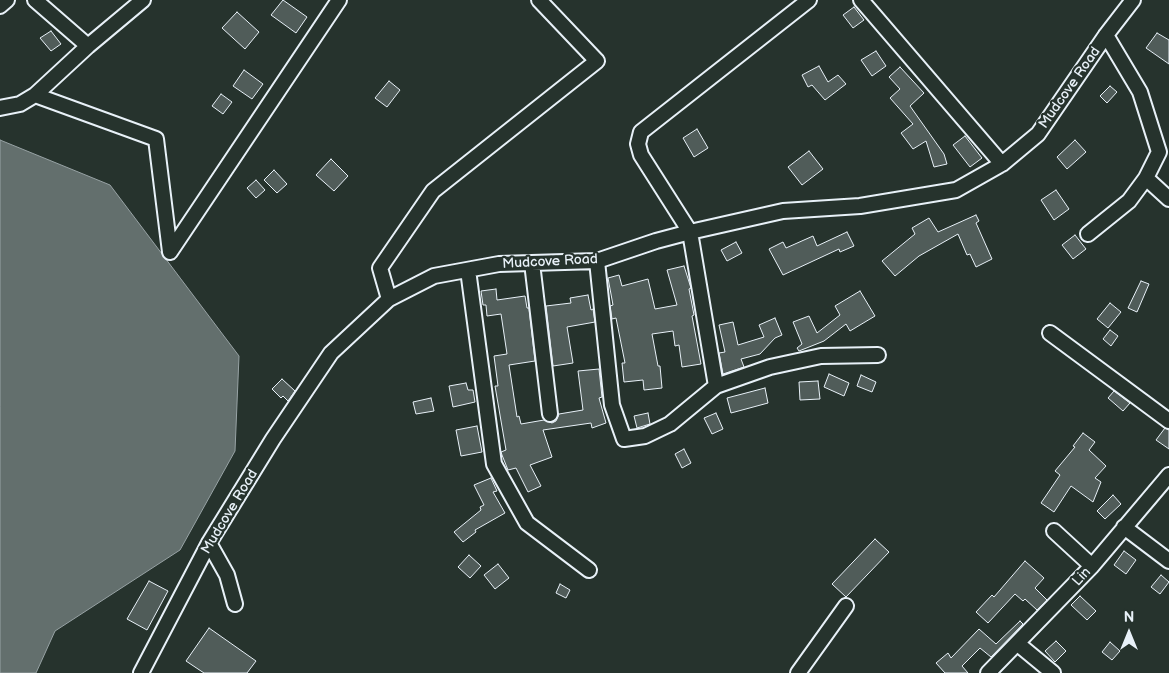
<!DOCTYPE html>
<style>
body{margin:0}
#map{position:relative;width:1169px;height:673px;overflow:hidden;background:#26332d;font-family:"Balsamiq Sans",sans-serif}
canvas{display:block}
.north{position:absolute;left:1104px;top:608px;width:50px;height:50px;-webkit-text-stroke:4px #26332d;paint-order:stroke;rotate:0deg;font-size:14px;font-weight:700;line-height:20px;text-align:center;color:#e8f1f8}
.north::after{content:'';display:block;margin:auto;width:18px;height:22px;background:#e8f1f8;clip-path:polygon(50% 0,100% 100%,50% 72%,0 100%)}
</style>
<div id="map">
<canvas width="1169" height="673"></canvas>
<div class="north">N</div>
</div>
<script>
const g = document.querySelector('canvas').getContext('2d');
g.lineJoin = 'round';
function paint(path, color) {
  g.fillStyle = color;
  g.fill(path, 'evenodd');
}
function poly(rows) {
  const path = new Path2D();
  for (const r of rows) {
    path.moveTo(r[0], r[1]);
    for (let i = 2; i < r.length; i += 2) path.lineTo(r[i], r[i + 1]);
  }
  return path;
}
function stroke(path, color, width, dash) {
  g.strokeStyle = color;
  g.lineWidth = width;
  g.lineCap = dash ? 'butt' : 'round';
  g.setLineDash(dash || []);
  g.stroke(path);
}
function label(font, color, halo, rows, align = 'center') {
  g.font = font + ' "Balsamiq Sans",sans-serif';
  g.lineWidth = 4.5;
  g.setLineDash([]);
  g.textBaseline = 'middle';
  g.strokeStyle = halo;
  g.fillStyle = color;
  for (const [text, x, y, turn = 0] of rows) {
    g.save();
    g.translate(x, y);
    g.rotate((+turn || 0) * Math.PI / 180);
    g.textAlign = isNaN(turn) ? turn : align;
    if (halo) g.strokeText(text, 0, 0);
    g.fillText(text, 0, 0);
    g.restore();
  }
}
const water = poly([
 [0,140,110,185,239,356,235,451,180,550,55,631,36,673,0,673,0,140]
]);
paint(water, '#636f6d');
stroke(water, '#98a3a5', 1);
const building = poly([
 [283,0,307,17,296,33,271,15,283,0],
 [854,7,864,20,853,28,843,15,854,7],
 [237,12,259,32,245,49,222,28,237,12],
 [51,31,61,44,51,51,40,38,51,31],
 [1157,33,1169,40,1169,64,1146,48,1157,33],
 [876,51,886,66,872,76,861,60,876,51],
 [819,66,828,82,838,75,846,84,825,100,812,85,808,87,802,75,819,66],
 [900,67,924,93,910,106,944,154,947,164,934,167,926,141,913,149,901,133,913,124,890,98,900,89,889,77,900,67],
 [244,70,263,84,252,99,233,86,244,70],
 [389,81,400,90,387,107,375,98,389,81],
 [1110,86,1117,92,1107,103,1100,96,1110,86],
 [221,94,232,102,223,114,212,106,221,94],
 [697,129,708,148,694,157,683,138,697,129],
 [965,136,982,158,970,167,953,145,965,136],
 [1075,140,1086,152,1067,169,1057,157,1075,140],
 [809,151,823,169,802,185,788,167,809,151],
 [331,159,348,176,334,191,316,175,331,159],
 [274,170,287,184,277,193,264,180,274,170],
 [256,180,265,190,256,198,247,188,256,180],
 [1056,190,1069,209,1054,220,1041,200,1056,190],
 [976,215,979,221,976,223,992,259,976,267,970,254,967,255,958,234,919,256,895,276,882,261,915,234,912,228,929,218,938,232,976,215],
 [847,232,854,246,840,252,839,249,783,275,769,249,783,242,786,248,813,236,817,246,847,232],
 [1075,235,1086,249,1073,259,1062,245,1075,235],
 [736,242,742,253,727,261,721,250,736,242],
 [684,266,691,288,689,289,694,315,692,316,701,364,682,367,679,345,675,346,673,331,652,334,658,366,660,366,662,388,644,390,643,380,624,382,622,363,625,363,616,318,612,319,610,306,613,305,608,278,619,275,622,286,648,279,655,309,677,305,667,270,684,266],
 [1141,281,1149,284,1137,312,1128,308,1141,281],
 [496,289,497,300,525,296,527,308,529,308,535,361,509,365,517,417,519,416,521,424,544,420,552,423,556,421,559,414,583,410,578,371,599,369,602,397,599,398,606,423,592,428,591,423,543,430,552,457,530,465,541,486,528,492,516,468,508,470,502,455,501,452,506,450,495,386,498,386,494,356,507,354,501,314,487,316,486,305,483,305,481,291,496,289],
 [860,291,875,316,850,331,846,324,824,341,799,351,797,348,802,344,793,322,809,316,817,333,840,315,835,306,860,291],
 [588,295,591,310,593,309,595,322,567,327,573,363,553,366,546,306,571,303,570,298,588,295],
 [1110,303,1121,312,1108,328,1097,319,1110,303],
 [775,318,782,335,775,338,760,354,741,359,744,367,723,374,719,353,725,352,719,325,733,322,738,345,764,337,759,325,775,318],
 [1110,330,1118,336,1111,346,1103,339,1110,330],
 [829,374,849,383,844,396,824,387,829,374],
 [861,375,876,382,872,392,857,386,861,375],
 [282,379,295,391,288,401,283,396,281,398,272,389,282,379],
 [818,381,820,399,800,400,799,382,818,381],
 [466,383,468,390,473,390,475,402,453,407,449,386,466,383],
 [765,388,768,403,731,413,727,398,765,388],
 [1114,391,1130,403,1123,411,1108,398,1114,391],
 [431,398,434,411,416,414,413,402,431,398],
 [648,413,650,424,637,428,634,416,648,413],
 [716,413,723,429,712,434,704,418,716,413],
 [477,426,482,452,461,456,456,430,477,426],
 [1165,428,1169,430,1169,449,1156,440,1165,428],
 [1083,433,1095,442,1089,450,1106,466,1095,478,1101,482,1093,502,1071,486,1054,512,1041,503,1060,475,1055,471,1075,447,1073,446,1083,433],
 [684,449,691,463,682,468,675,454,684,449],
 [491,478,497,491,493,492,505,513,475,530,476,532,463,542,454,532,481,510,480,507,484,505,474,485,491,478],
 [1113,495,1121,504,1105,519,1097,511,1113,495],
 [875,539,889,552,846,597,832,584,875,539],
 [1124,551,1136,560,1126,574,1114,565,1124,551],
 [469,555,481,566,470,578,458,567,469,555],
 [1025,561,1044,578,1035,588,1047,600,1037,610,1025,599,1023,601,1015,594,988,623,976,612,992,595,994,597,1025,561],
 [498,564,509,578,495,589,484,575,498,564],
 [1161,575,1169,582,1160,594,1151,587,1161,575],
 [149,581,168,591,147,630,127,619,149,581],
 [560,584,570,590,566,598,556,593,560,584],
 [1080,596,1096,611,1087,620,1071,605,1080,596],
 [1020,621,1023,624,991,657,980,648,962,666,968,673,945,673,936,663,948,653,951,658,979,629,996,644,1020,621],
 [209,628,256,661,247,673,204,673,186,661,209,628],
 [1056,641,1066,651,1055,662,1045,651,1056,641],
 [1110,642,1120,651,1112,660,1102,652,1110,642]
]);
paint(building, '#505c59');
stroke(building, '#e8f1f8', 1);
const minor = poly([
 [35,0,88,46],
 [809,0,641,132,638,144,641,155,690,232,716,386,770,367,821,356,878,355],
 [861,0,1002,164],
 [0,6,7,0],
 [35,95,88,46,143,0],
 [0,108,20,104,35,95,156,139,170,252],
 [1146,178,1169,199],
 [1088,234,1129,201,1146,178,1159,152,1140,92,1106,35],
 [170,252,339,0],
 [597,261,612,405,624,439,645,436,670,424,716,386],
 [532,263,550,414],
 [468,270,494,464,527,523,589,570],
 [389,299,380,268,433,191,597,61,539,0],
 [1050,333,1169,421],
 [1124,527,1169,561],
 [1054,531,1092,566],
 [209,543,227,575,235,604],
 [1018,644,1053,673],
 [141,673,209,543,273,439,331,353,389,299,434,276,499,264,597,261,656,241,690,232,783,211,860,206,956,190,1002,164,1038,134,1106,35,1133,0],
 [798,673,846,606],
 [988,673,1092,566,1169,475]
]);
stroke(minor, '#e8f1f8', 18);
stroke(minor, '#26332d', 14);
label('14px', '#e8f1f8', '#26332d', [
 ["Mudcove Road",1070,88,-55],
 ["Mudcove Road",550,262,-3],
 ["Mudcove Road",230,512,-59],
 ["Lin",1082,577,-47]
]);
</script>
